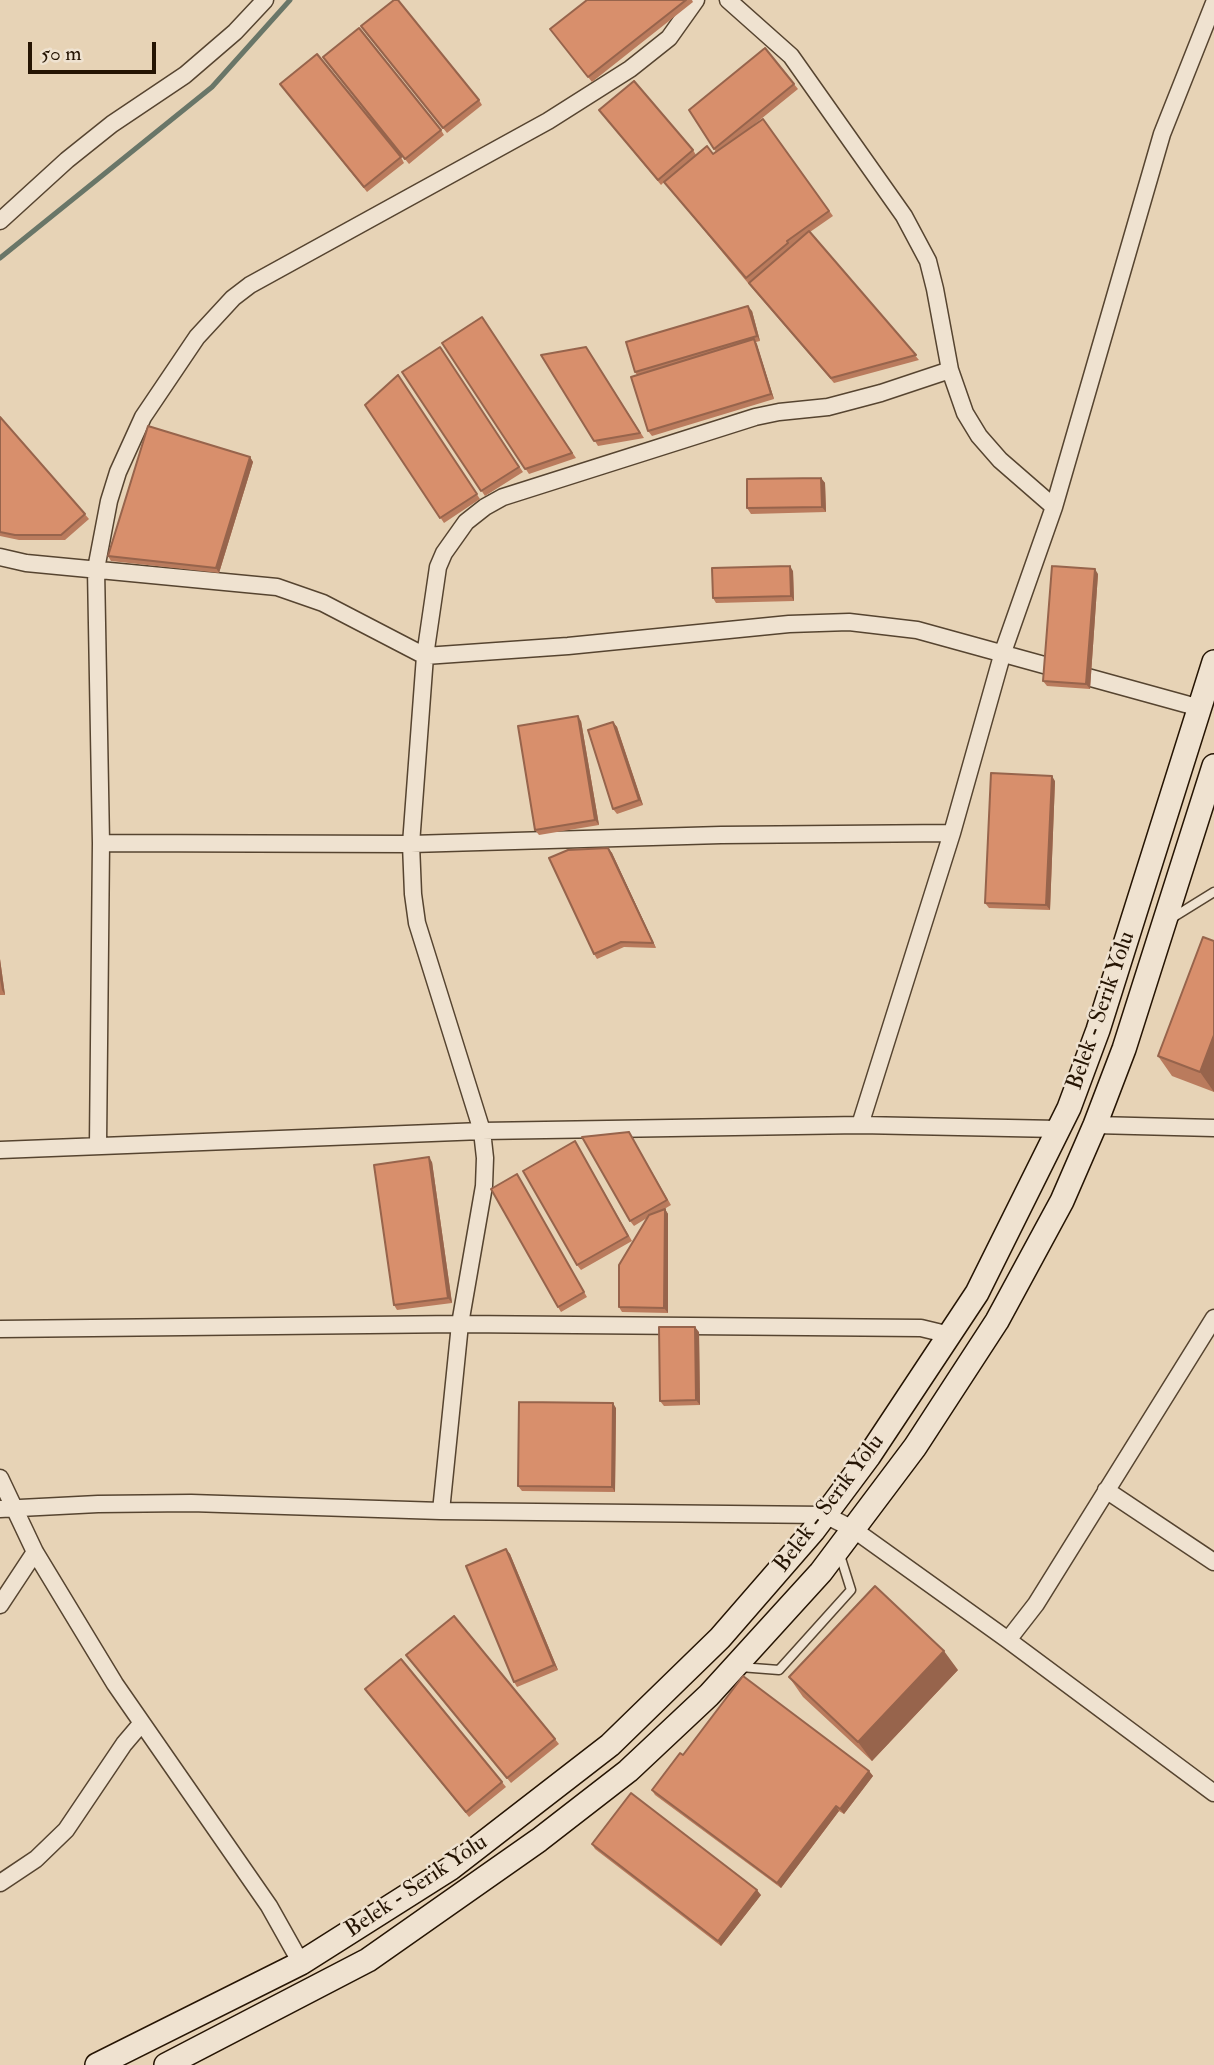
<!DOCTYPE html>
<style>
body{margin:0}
#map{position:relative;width:1214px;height:2065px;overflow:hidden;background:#e7d3b6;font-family:"IM FELL Double Pica",serif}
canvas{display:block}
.scale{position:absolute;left:28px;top:42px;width:128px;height:32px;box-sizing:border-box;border:4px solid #251403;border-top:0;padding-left:9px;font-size:21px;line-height:24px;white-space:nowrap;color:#251403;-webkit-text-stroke:5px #efe2d0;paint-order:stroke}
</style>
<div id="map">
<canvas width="1214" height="2065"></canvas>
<div class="scale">50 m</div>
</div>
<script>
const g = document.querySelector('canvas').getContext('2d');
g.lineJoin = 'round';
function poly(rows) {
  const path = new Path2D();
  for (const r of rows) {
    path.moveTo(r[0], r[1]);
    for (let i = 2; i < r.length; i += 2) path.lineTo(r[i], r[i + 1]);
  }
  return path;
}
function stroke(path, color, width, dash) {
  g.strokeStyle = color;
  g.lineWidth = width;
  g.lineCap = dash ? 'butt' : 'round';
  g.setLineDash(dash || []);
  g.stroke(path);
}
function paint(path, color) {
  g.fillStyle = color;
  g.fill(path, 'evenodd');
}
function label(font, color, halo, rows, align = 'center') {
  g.font = font + ' "IM FELL Double Pica",serif';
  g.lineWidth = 5;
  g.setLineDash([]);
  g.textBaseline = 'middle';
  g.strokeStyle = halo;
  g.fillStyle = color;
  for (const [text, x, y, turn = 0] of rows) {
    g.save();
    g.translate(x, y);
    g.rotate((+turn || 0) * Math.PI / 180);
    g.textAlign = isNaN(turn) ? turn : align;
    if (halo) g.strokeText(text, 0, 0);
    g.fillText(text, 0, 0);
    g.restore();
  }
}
stroke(poly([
 [0,258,212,87,290,0]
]), '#697668', 5);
const service = poly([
 [1172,918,1214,892],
 [740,1667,779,1670,851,1590,839,1552]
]);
const minor = poly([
 [728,0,791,56,904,216,928,261,935,289,950,370,965,413,979,436,1000,460,1054,507],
 [0,221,67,160,112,124,185,75,235,32,265,0],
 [0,557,26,563,277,587,323,603,425,656,568,646,789,624,849,622,917,630,1200,708],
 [101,843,411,844,721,835,952,833],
 [860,1125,952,833,1003,652,1054,507,1162,134,1214,3],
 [1095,1125,1214,1128],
 [98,1145,101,843,96,569,109,501,118,472,143,417,197,337,233,298,250,285,548,121,630,69,669,38,696,0],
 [0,1150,482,1131,860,1125,1058,1129],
 [0,1329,460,1324,921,1328,950,1335],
 [0,1478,35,1552,115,1684,269,1906,301,1963],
 [1106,1490,1214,1562],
 [0,1509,98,1504,191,1503,441,1511,825,1515,853,1529,1008,1640,1214,1793],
 [441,1511,460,1324,484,1186,485,1158,482,1131,417,923,413,894,411,844,425,656,438,567,444,553,466,522,485,507,503,497,755,417,779,412,828,407,881,393,950,370],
 [0,1605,35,1552],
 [1008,1640,1036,1604,1214,1318],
 [0,1883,36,1859,66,1830,124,1744,141,1724]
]);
const secondary = poly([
 [97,2065,301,1963,451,1868,610,1745,720,1638,813,1531,869,1456,977,1293,1069,1108,1098,1030,1214,662],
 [166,2065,368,1960,539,1840,628,1771,709,1695,821,1572,915,1447,997,1321,1062,1201,1095,1125,1124,1049,1214,766]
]);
stroke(service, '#564430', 11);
stroke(minor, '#564430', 19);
stroke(secondary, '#251403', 26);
stroke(service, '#efe2d0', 8);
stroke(minor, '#efe2d0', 16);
stroke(secondary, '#efe2d0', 23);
paint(poly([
 [587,0,692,0,693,2,592,82,550,29],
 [365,32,479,100,482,105,447,133],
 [326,62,441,130,444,135,409,164],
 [794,84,798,89,745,132,763,119,833,216,810,232,919,360,834,383,752,288,664,182,661,185,599,110,693,150,696,155,713,154,716,152,689,110],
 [284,89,401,157,404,163,367,192],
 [752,311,760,341,756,342,774,399,652,436,648,431,637,375,635,372],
 [482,317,576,458,529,474,442,343],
 [440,347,523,472,485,496,402,372],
 [586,347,644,438,598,446,541,355],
 [398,375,480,499,444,523,365,405],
 [0,417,89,519,65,540,19,540,0,536],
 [250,457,253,462,219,573,111,561,108,556],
 [821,478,825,483,826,512,751,514,747,508],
 [793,571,794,601,716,603,713,598],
 [1098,574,1090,689,1047,686,1043,681],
 [581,721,599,825,539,835,535,830],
 [613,722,617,727,643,805,617,814,613,809],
 [1055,781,1050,910,989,908,985,903],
 [608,848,612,853,656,948,624,947,597,959,594,954],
 [1214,941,1214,1092,1172,1076,1158,1056],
 [0,959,5,995,0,995],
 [629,1132,671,1205,661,1211,665,1209,668,1214,668,1313,622,1312,619,1307,647,1218,634,1226,630,1221],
 [575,1141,632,1241,581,1270,577,1265],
 [432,1162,452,1303,397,1310,394,1305],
 [517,1174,587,1297,561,1312,558,1307],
 [699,1332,700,1405,664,1406,660,1401],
 [616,1408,615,1492,522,1491,518,1486],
 [506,1549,510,1554,558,1670,517,1687,514,1682],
 [410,1660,555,1739,559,1744,511,1783],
 [958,1670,872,1761,803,1697,789,1677],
 [369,1694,502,1782,506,1787,469,1817],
 [683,1755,869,1771,873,1776,844,1814,839,1811,781,1888,655,1795,652,1790],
 [592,1844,761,1895,721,1946,595,1849]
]), '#ba7b5d');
paint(poly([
 [748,306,752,311,760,341,757,336],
 [754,339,757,344,774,399,771,394],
 [250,457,253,462,219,573,216,568],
 [821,478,825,483,826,512,822,507],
 [790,566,793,571,794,601,791,596],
 [1095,569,1098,574,1090,689,1086,684],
 [578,716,581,721,599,825,595,820],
 [613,722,617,727,643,805,639,800],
 [1052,776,1055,781,1050,910,1046,905],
 [608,848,612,853,656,948,653,943],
 [0,959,5,995,2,990,0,979],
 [1214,1035,1214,1092,1200,1072],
 [429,1157,432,1162,452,1303,448,1298],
 [665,1209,668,1214,668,1313,664,1308],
 [695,1327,699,1332,700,1405,696,1400],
 [613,1403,616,1408,615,1492,612,1487],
 [506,1549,510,1554,558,1670,554,1665],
 [944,1651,958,1670,872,1761,858,1742],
 [869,1771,873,1776,844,1814,840,1809],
 [836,1806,839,1811,781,1888,777,1883],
 [757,1890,761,1895,721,1946,718,1941]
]), '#97644c');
const building = poly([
 [394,0,398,0,479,100,443,128,361,26,394,0],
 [587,0,686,0,588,77,550,29,587,0],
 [359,28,441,130,405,159,323,57,359,28],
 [765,48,794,84,714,149,689,110,765,48],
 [317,54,401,157,364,187,280,84,317,54],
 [634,81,693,150,658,180,599,110,634,81],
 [763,119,829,211,787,241,788,243,746,278,664,182,707,146,713,154,763,119],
 [809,231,916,355,831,378,749,283,809,231],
 [748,306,757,336,635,372,626,342,748,306],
 [482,317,572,453,525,469,442,343,482,317],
 [754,339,771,394,648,431,631,377,754,339],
 [440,347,519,467,481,491,402,372,440,347],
 [586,347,640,433,594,441,541,355,586,347],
 [398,375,477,494,440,518,365,405,398,375],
 [0,417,85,514,61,535,15,535,0,532,0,417],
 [148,426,250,457,216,568,108,556,148,426],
 [821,478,822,507,747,508,747,479,821,478],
 [790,566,791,596,713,598,712,568,790,566],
 [1052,566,1095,569,1086,684,1043,681,1052,566],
 [578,716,595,820,535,830,518,726,578,716],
 [613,722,639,800,613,809,588,730,613,722],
 [991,773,1052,776,1046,905,985,903,991,773],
 [608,848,653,943,621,942,594,954,549,858,568,850,608,848],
 [1203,937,1214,941,1214,1035,1200,1072,1158,1056,1203,937],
 [629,1132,667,1200,630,1221,582,1137,629,1132],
 [575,1141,628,1236,577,1265,523,1171,575,1141],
 [429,1157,448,1298,394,1305,374,1165,429,1157],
 [517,1174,584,1292,558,1307,491,1189,517,1174],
 [665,1209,664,1308,619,1307,619,1265,649,1215,665,1209],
 [659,1327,695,1327,696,1400,660,1401,659,1327],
 [519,1402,613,1403,612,1487,518,1486,519,1402],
 [506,1549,554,1665,514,1682,466,1566,506,1549],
 [875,1586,944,1651,858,1742,789,1677,875,1586],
 [454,1616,555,1739,507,1778,406,1655,454,1616],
 [401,1659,502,1782,466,1812,365,1689,401,1659],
 [743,1676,869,1771,840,1809,836,1806,777,1883,652,1790,680,1753,683,1755,743,1676],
 [631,1793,757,1890,718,1941,592,1844,631,1793]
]);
paint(building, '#d88f6c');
stroke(building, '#97644c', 2);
label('23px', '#251403', '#efe2d0', [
 ["Belek - Serik Yolu",1102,1011,-71],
 ["Belek - Serik Yolu",830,1504,-53],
 ["Belek - Serik Yolu",417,1887,-34]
]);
</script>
